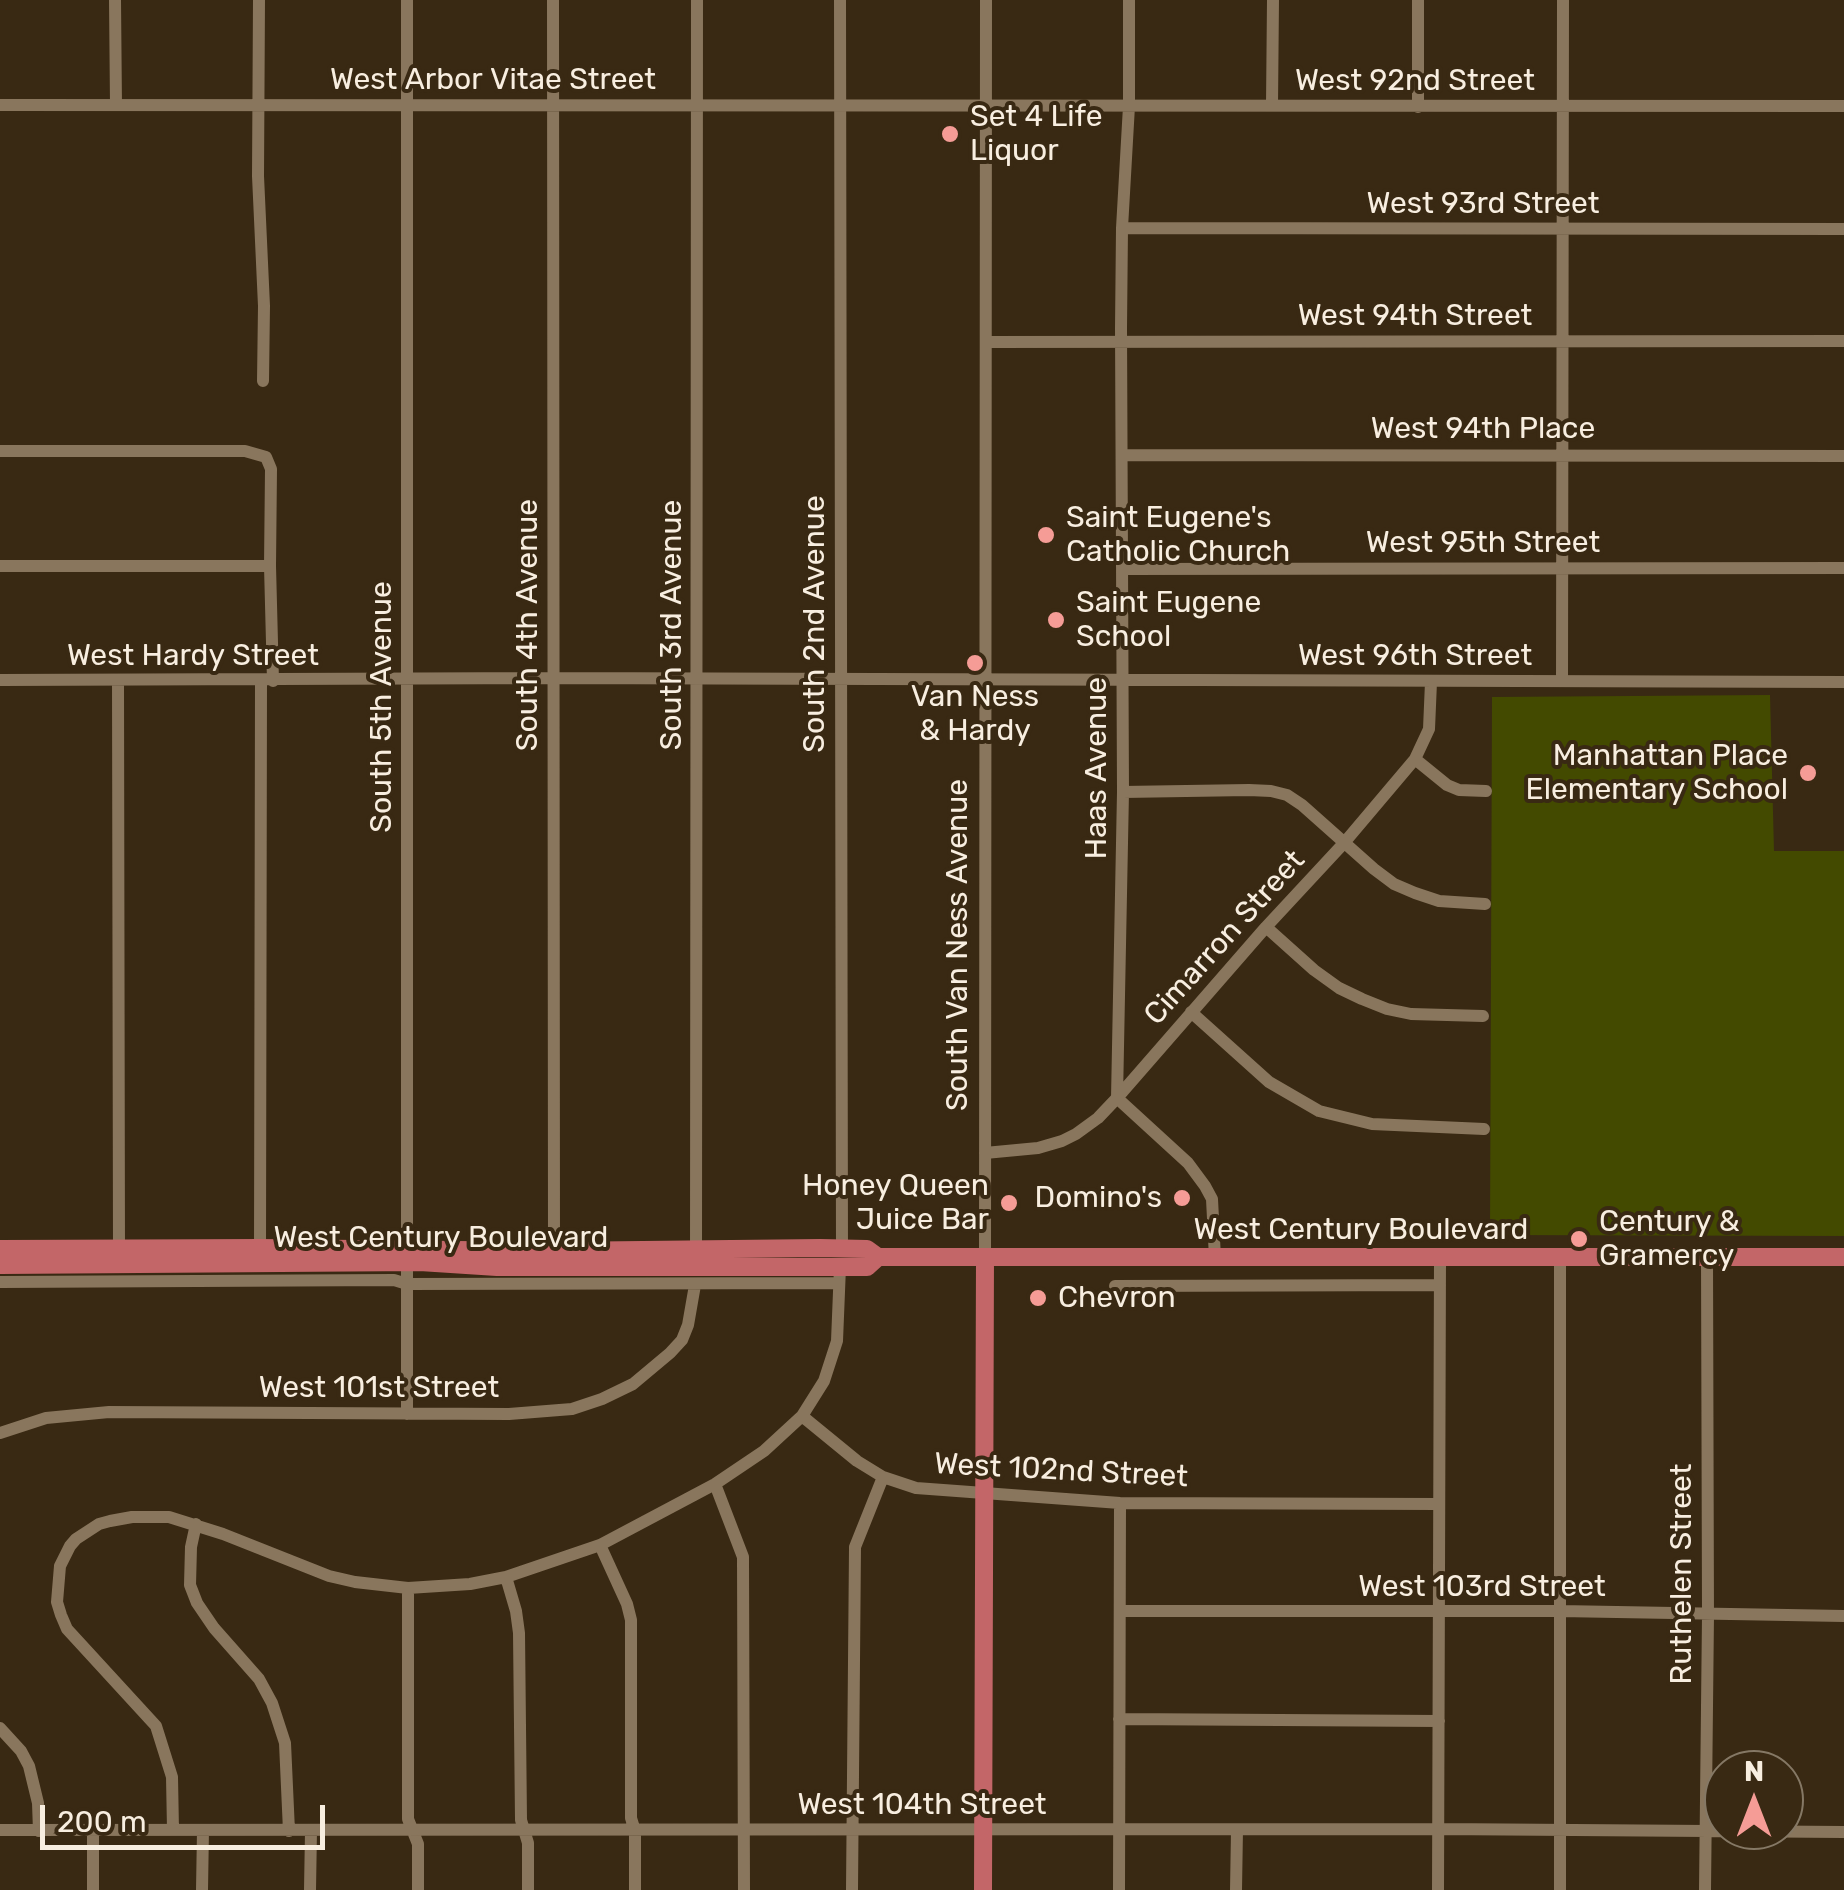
<!DOCTYPE html>
<style>
body{margin:0}
#map{position:relative;width:1844px;height:1890px;overflow:hidden;background:#392913;font-family:Rubik,sans-serif}
canvas{display:block}
.north{position:absolute;left:1704px;top:1750px;width:100px;height:100px;box-sizing:border-box;background:#392913;border:2px solid #857865;border-radius:50%;rotate:0deg;font-size:28px;font-weight:700;line-height:40px;text-align:center;color:#f8eee0}
.north::after{content:'';display:block;margin:auto;width:35px;height:45px;background:#f59c96;clip-path:polygon(50% 0,100% 100%,50% 72%,0 100%)}
.scale{position:absolute;left:40px;top:1805px;width:285px;height:45px;box-sizing:border-box;border:5px solid #f8eee0;border-top:0;padding-left:12px;font-size:30px;line-height:35px;white-space:nowrap;color:#f8eee0;-webkit-text-stroke:8px #392913;paint-order:stroke}
</style>
<div id="map">
<canvas width="1844" height="1890"></canvas>
<div class="north">N</div>
<div class="scale">200 m</div>
</div>
<script>
const g = document.querySelector('canvas').getContext('2d');
g.lineJoin = 'round';
function paint(path, color) {
  g.fillStyle = color;
  g.fill(path, 'evenodd');
}
function poly(rows) {
  const path = new Path2D();
  for (const r of rows) {
    path.moveTo(r[0], r[1]);
    for (let i = 2; i < r.length; i += 2) path.lineTo(r[i], r[i + 1]);
  }
  return path;
}
function stroke(path, color, width, dash) {
  g.strokeStyle = color;
  g.lineWidth = width;
  g.lineCap = dash ? 'butt' : 'round';
  g.setLineDash(dash || []);
  g.stroke(path);
}
function label(font, color, halo, rows, align = 'center') {
  g.font = font + ' Rubik,sans-serif';
  g.lineWidth = 8;
  g.setLineDash([]);
  g.textBaseline = 'middle';
  g.strokeStyle = halo;
  g.fillStyle = color;
  for (const [text, x, y, turn = 0] of rows) {
    g.save();
    g.translate(x, y);
    g.rotate((+turn || 0) * Math.PI / 180);
    g.textAlign = isNaN(turn) ? turn : align;
    if (halo) g.strokeText(text, 0, 0);
    g.fillText(text, 0, 0);
    g.restore();
  }
}
paint(poly([
 [1770,695,1774,851,1844,851,1844,1236,1490,1235,1492,697]
]), '#434a00');
stroke(poly([
 [115,0,116,105],
 [259,0,258,176,264,306,263,381],
 [553,0,554,1251],
 [840,0,842,1249],
 [1129,0,1129,106,1122,228,1121,328,1123,792,1117,1098,1188,1163,1205,1186,1212,1199,1215,1258],
 [0,105,1844,106],
 [1272,105,1273,0],
 [1418,107,1418,0],
 [1122,228,1844,229],
 [986,342,1844,341],
 [0,451,245,451,266,457,271,469,270,566,273,681],
 [1123,455,1844,456],
 [0,566,270,566],
 [1122,569,1844,568],
 [0,680,553,678,1844,682],
 [118,681,119,1248],
 [1562,681,1563,0],
 [1415,759,1447,785,1459,790,1486,791],
 [1123,792,1249,790,1271,791,1287,795,1302,805,1374,869,1394,884,1415,893,1439,901,1485,904],
 [1266,927,1314,970,1339,988,1362,999,1387,1009,1411,1014,1483,1016],
 [1191,1012,1269,1082,1319,1111,1372,1124,1484,1129],
 [985,1153,1038,1148,1062,1141,1076,1134,1098,1118,1117,1098,1266,927,1344,843,1415,759,1429,729,1431,682],
 [260,1248,261,681],
 [696,1250,697,0],
 [985,1257,986,0],
 [1560,1258,1560,1890],
 [0,1282,394,1280,407,1284,839,1283],
 [1115,1286,1440,1285],
 [407,1414,407,0],
 [802,1416,857,1461,883,1477,916,1488,1120,1503,1439,1504],
 [0,1433,46,1418,109,1412,509,1414,572,1409,602,1399,633,1384,670,1353,682,1340,688,1325,695,1285],
 [715,1484,743,1557,744,1890],
 [196,1524,191,1547,190,1585,197,1603,214,1628,259,1679,272,1703,285,1743,289,1831],
 [600,1545,627,1604,631,1620,631,1818,635,1831,635,1890],
 [506,1577,516,1611,519,1633,521,1820,528,1843,528,1890],
 [408,1588,408,1819,418,1844,418,1890],
 [1120,1611,1560,1611,1844,1616],
 [1119,1719,1439,1721],
 [0,1728,21,1751,29,1766,38,1803,39,1831],
 [0,1830,1438,1829,1844,1832],
 [173,1830,172,1777,156,1726,67,1629,61,1615,57,1602,60,1566,70,1546,76,1539,99,1524,110,1521,132,1517,169,1517,223,1534,329,1576,355,1582,408,1588,470,1584,506,1577,600,1545,715,1484,764,1451,802,1416,824,1381,837,1341,840,1267],
 [93,1890,93,1831],
 [202,1890,203,1830],
 [310,1890,311,1831],
 [852,1890,855,1547,883,1477],
 [1119,1890,1120,1503],
 [1236,1890,1237,1830],
 [1438,1890,1440,1258],
 [1705,1890,1708,1615,1707,1258]
]), '#89765d', 12);
stroke(poly([
 [0,1249,260,1248,554,1251,820,1248,867,1249,878,1257,1844,1257],
 [0,1265,420,1262,497,1267,867,1267,878,1257],
 [983,1890,985,1257]
]), '#c36668', 18);
for (const [x, y, r, color] of [
 [950,134,10,"#f59c96"],
 [1046,535,10,"#f59c96"],
 [1056,620,10,"#f59c96"],
 [975,663,10,"#f59c96"],
 [1808,773,10,"#f59c96"],
 [1182,1198,10,"#f59c96"],
 [1009,1203,10,"#f59c96"],
 [1579,1239,10,"#f59c96"],
 [1038,1298,10,"#f59c96"]
]) {
  const dot = new Path2D();
  dot.arc(x, y, r, 0, 2 * Math.PI);
  g.fillStyle = color;
  g.fill(dot);
  stroke(dot, '#392913', 4);
}
label('30px', '#f8eee0', '#392913', [
 ["West Arbor Vitae Street",493,80],
 ["West 92nd Street",1415,81],
 ["West 93rd Street",1483,204],
 ["West 94th Street",1415,316],
 ["West 94th Place",1483,429],
 ["West 95th Street",1483,543],
 ["South 2nd Avenue",815,624,-90],
 ["South 4th Avenue",528,625,-90],
 ["South 3rd Avenue",672,625,-90],
 ["West Hardy Street",193,656],
 ["West 96th Street",1415,656],
 ["South 5th Avenue",382,707,-90],
 ["Haas Avenue",1097,768,-90],
 ["Cimarron Street",1225,938,-48],
 ["South Van Ness Avenue",958,945,-90],
 ["West Century Boulevard",1361,1230],
 ["West Century Boulevard",441,1238],
 ["West 101st Street",379,1388],
 ["West 102nd Street",1061,1471,3],
 ["Ruthelen Street",1682,1574,-90],
 ["West 103rd Street",1482,1587],
 ["West 104th Street",922,1805]
]);
label('30px', '#f8eee0', '#392913', [
 ["Set 4 Life",970,117],
 ["Liquor",970,151],
 ["Saint Eugene's",1066,518],
 ["Catholic Church",1066,552],
 ["Saint Eugene",1076,603],
 ["School",1076,637],
 ["Van Ness",975,697,"center"],
 ["& Hardy",975,731,"center"],
 ["Manhattan Place",1788,756,"right"],
 ["Elementary School",1788,790,"right"],
 ["Honey Queen",989,1186,"right"],
 ["Juice Bar",989,1220,"right"],
 ["Domino's",1162,1198,"right"],
 ["Century &",1599,1222],
 ["Gramercy",1599,1256],
 ["Chevron",1058,1298]
], 'left');
</script>
